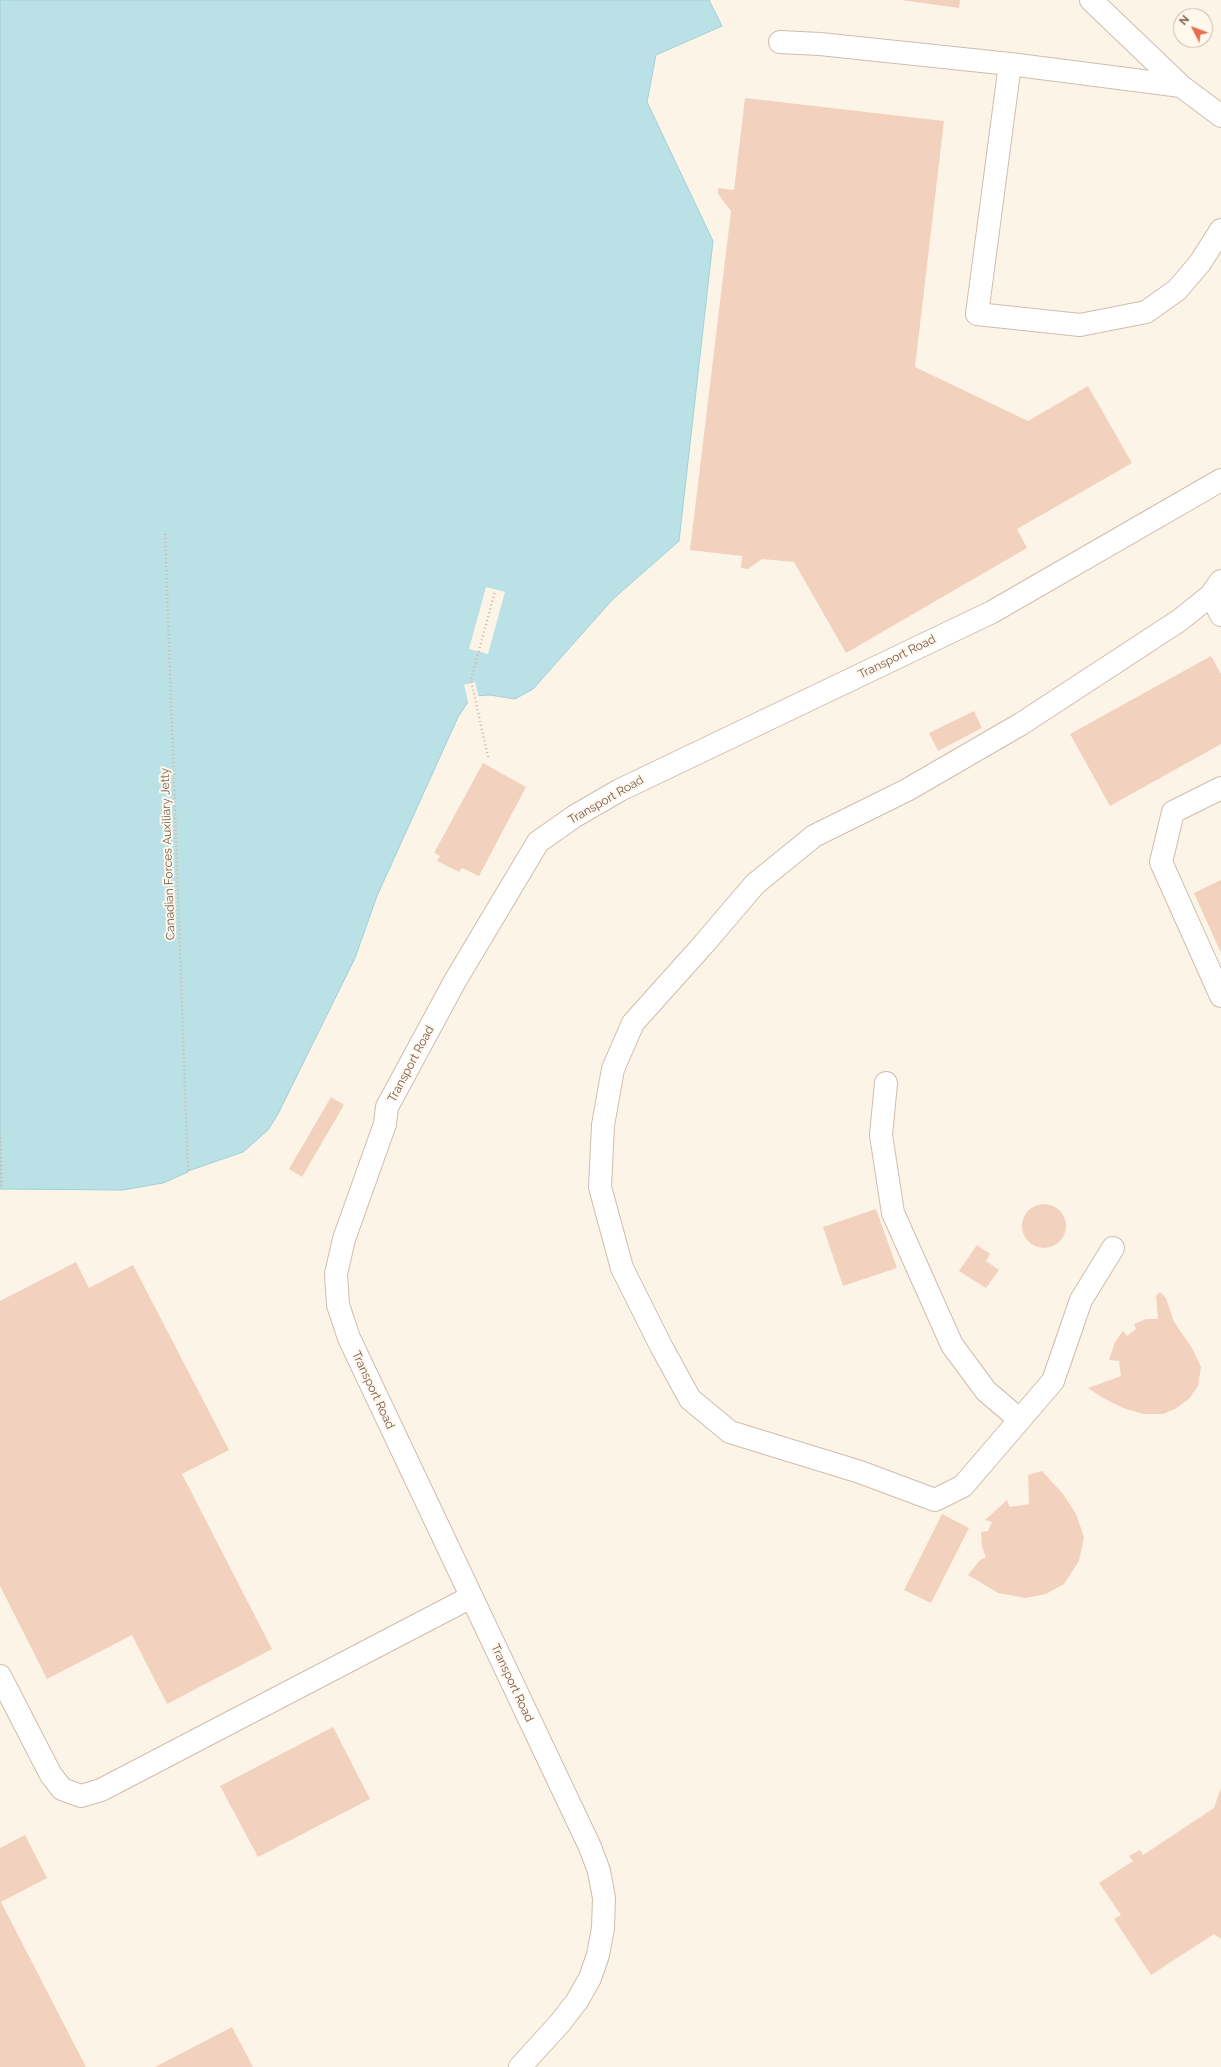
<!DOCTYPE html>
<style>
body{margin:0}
#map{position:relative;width:1221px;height:2067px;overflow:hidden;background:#fcf4e6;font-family:Raleway,sans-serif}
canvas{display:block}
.north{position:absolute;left:1173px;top:8px;width:40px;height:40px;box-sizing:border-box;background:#fff8ed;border:1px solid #c8b8ac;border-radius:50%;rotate:312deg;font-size:11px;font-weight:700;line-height:16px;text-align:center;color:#76594a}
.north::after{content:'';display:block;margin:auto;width:14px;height:18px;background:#e66c4b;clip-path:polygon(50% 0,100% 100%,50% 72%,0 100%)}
</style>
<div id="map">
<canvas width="1221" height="2067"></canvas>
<div class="north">N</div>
</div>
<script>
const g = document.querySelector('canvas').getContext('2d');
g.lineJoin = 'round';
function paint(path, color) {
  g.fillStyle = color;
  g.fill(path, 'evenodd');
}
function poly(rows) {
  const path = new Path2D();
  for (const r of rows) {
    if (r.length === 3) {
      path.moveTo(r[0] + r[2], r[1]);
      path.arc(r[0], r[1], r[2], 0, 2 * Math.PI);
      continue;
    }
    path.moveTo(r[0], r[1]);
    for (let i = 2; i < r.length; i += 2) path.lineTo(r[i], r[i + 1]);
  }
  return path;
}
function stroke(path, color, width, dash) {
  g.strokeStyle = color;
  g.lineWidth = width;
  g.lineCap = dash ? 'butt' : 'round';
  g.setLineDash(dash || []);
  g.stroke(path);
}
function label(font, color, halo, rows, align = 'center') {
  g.font = font + ' Raleway,sans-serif';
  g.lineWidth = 4;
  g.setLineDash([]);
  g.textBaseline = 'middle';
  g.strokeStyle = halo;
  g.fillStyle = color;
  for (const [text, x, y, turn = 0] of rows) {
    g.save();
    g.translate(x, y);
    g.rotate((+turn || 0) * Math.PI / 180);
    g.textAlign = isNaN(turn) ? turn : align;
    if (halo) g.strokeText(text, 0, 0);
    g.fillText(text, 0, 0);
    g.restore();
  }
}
const water = poly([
 [0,0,709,0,722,26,656,55,647,102,713,241,679,541,612,600,533,689,515,699,490,695,472,696,458,717,377,896,355,958,278,1114,268,1130,243,1152,188,1171,188,1172,163,1183,123,1190,0,1189,0,0]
]);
paint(water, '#bae1e6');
stroke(water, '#a0d0d8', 1);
paint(poly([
 [486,587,505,592,488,654,469,649],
 [475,682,479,698,473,698,469,705,464,685]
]), '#fcf4e6');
paint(poly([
 [901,0,960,0,959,8],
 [745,98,944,121,915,367,1028,421,1088,386,1132,463,1017,529,1027,548,846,653,794,562,762,559,748,569,741,568,742,556,690,550,731,211,718,194,718,188,734,190],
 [1211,656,1221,674,1221,744,1110,806,1070,734],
 [974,711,982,728,938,751,929,733],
 [483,763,526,787,479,876,462,868,459,872,437,861,440,856,434,853],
 [1221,880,1221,953,1194,893],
 [331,1097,344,1105,302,1177,289,1169],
 [1044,1226,22],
 [876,1209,897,1268,843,1286,823,1227],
 [977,1245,990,1254,986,1261,999,1270,986,1288,959,1271],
 [76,1262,89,1288,133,1265,229,1450,182,1474,272,1649,167,1704,132,1635,47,1679,0,1586,0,1301],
 [1160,1292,1166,1298,1174,1322,1192,1348,1201,1367,1198,1386,1189,1399,1175,1409,1163,1414,1143,1414,1123,1408,1103,1398,1088,1388,1121,1376,1119,1361,1109,1360,1115,1342,1123,1331,1127,1336,1136,1329,1134,1324,1146,1319,1158,1319,1156,1296],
 [1042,1471,1063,1494,1076,1514,1084,1537,1079,1561,1064,1584,1046,1594,1025,1598,998,1593,968,1575,980,1560,986,1557,982,1547,981,1532,988,1531,992,1522,985,1520,1007,1500,1010,1507,1029,1504,1028,1475],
 [942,1514,969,1528,931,1603,904,1590],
 [333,1727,370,1799,258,1857,220,1786],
 [1221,1788,1221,1939,1214,1934,1151,1975,1114,1919,1121,1915,1099,1883,1133,1861,1129,1856,1140,1850,1143,1855,1214,1808],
 [25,1835,47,1878,1,1902,86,2067,0,2067,0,1848],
 [232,2027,253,2067,155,2067]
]), '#f2d2be');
const minor = poly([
 [1091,0,1181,86],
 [780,42,820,44,1010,64],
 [1221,116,1181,86,1010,64,977,314,1080,325,1146,312,1177,290,1200,263,1221,230],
 [1211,595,1221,615],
 [1221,788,1173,812,1161,862,1221,996],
 [886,1083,881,1135,893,1213,952,1345,986,1391,1020,1420],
 [1113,1248,1081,1300,1053,1381,963,1486,935,1500,860,1472,730,1432,690,1399,661,1346,622,1268,600,1187,603,1125,613,1069,633,1023,703,945,755,884,814,836,907,790,1021,724,1180,620,1211,595,1221,581],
 [0,1676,51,1775,62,1789,81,1796,101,1790,471,1597],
 [520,2067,560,2023,577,2001,590,1978,598,1955,603,1928,604,1898,599,1871,590,1847,349,1338,338,1305,336,1274,344,1239,385,1124,387,1107,455,981,538,842,575,816,620,790,992,612,1221,480]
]);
stroke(minor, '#d0bdae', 24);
stroke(poly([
 [165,534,188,1172],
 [488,757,471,680,495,591],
 [0,1133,2,1189]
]), '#d7b5a0', 2.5, [1, 3]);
stroke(minor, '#fff', 22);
label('12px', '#76594a', '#fff8ed', [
 ["Transport Road",897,657,-26],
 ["Transport Road",606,800,-30],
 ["Canadian Forces Auxiliary Jetty",168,854,-92],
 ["Transport Road",411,1064,-62],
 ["Transport Road",373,1390,65],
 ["Transport Road",512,1683,65]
]);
</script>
